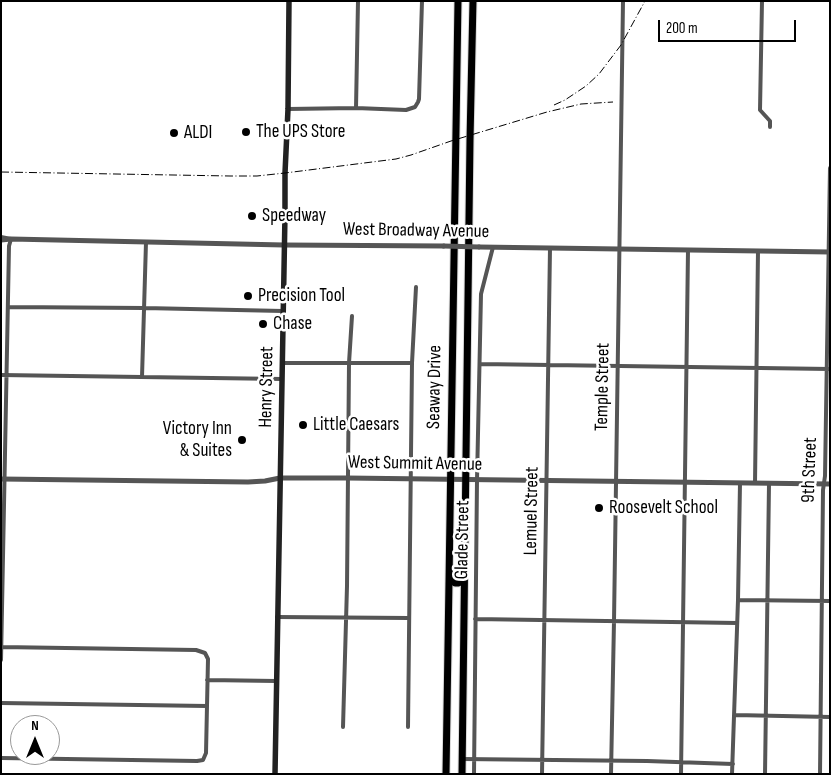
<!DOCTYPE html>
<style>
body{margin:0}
#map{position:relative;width:831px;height:775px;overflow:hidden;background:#fff;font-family:"Sofia Sans Condensed",sans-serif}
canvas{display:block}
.frame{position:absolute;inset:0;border:2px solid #000;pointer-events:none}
.north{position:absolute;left:10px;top:715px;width:50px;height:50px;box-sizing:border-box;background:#fff;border:1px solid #999;border-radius:50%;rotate:0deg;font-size:14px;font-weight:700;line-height:20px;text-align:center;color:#000}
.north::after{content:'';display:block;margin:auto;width:18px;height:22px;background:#000;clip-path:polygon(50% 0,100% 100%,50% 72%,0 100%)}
.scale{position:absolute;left:658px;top:20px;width:138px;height:22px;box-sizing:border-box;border:2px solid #000;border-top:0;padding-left:6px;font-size:15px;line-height:18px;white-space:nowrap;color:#000;-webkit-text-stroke:4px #fff;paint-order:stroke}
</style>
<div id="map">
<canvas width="831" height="775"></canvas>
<div class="frame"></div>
<div class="north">N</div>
<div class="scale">200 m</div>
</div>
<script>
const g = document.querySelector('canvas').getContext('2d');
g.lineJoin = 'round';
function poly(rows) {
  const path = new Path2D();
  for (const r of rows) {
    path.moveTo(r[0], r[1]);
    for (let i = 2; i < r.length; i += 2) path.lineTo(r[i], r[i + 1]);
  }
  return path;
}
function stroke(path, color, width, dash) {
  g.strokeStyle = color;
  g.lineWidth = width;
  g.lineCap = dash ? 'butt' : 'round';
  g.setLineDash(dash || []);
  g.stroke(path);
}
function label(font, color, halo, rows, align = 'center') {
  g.font = font + ' "Sofia Sans Condensed",sans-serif';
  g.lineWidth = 5;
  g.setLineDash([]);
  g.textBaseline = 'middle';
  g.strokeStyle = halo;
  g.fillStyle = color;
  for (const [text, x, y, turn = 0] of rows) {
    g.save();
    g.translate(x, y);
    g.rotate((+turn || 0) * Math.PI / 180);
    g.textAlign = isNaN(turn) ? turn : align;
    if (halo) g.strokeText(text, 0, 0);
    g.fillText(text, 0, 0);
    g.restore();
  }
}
const trunk = poly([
 [452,572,452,578,455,583,458,583,460,582,464,576],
 [446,774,458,1],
 [462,774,470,140,473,1]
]);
stroke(trunk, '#dbdbdb', 9);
stroke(poly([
 [762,1,760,110,770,121,770,127],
 [356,108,358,1],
 [288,109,356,108,406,110,415,107,418,102,419,99,422,1],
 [1,237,11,239,9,246,1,660],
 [8,307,144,308,283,311],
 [282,363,412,363],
 [480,364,830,369],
 [1,375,282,379],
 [142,377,146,242],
 [755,483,758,251],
 [738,600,830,601],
 [277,617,409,618],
 [475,619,737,623],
 [1,647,196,650,205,653,208,659,206,753,203,760,197,761,1,758],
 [207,680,276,681],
 [1,703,207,706],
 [735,715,830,717],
 [343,727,347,586,349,363,352,316],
 [408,727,412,363,416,287],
 [462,759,647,761,733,764],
 [474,774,477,480,481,294,493,247],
 [542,774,550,248],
 [611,774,614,621,623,1],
 [681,774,688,250],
 [732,774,738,600,740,483],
 [765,774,769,484],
 [820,774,823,490,825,476,830,168]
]), '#555', 4);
stroke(poly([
 [1,240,11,239,284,245,444,246],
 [479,247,830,252],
 [1,479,248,482,265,481,280,478,347,478,830,484]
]), '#555', 5);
stroke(poly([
 [275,774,285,214,285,173,288,109,289,1]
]), '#222', 5.5);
stroke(trunk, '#000', 7);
stroke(poly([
 [554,105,565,100,586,86,599,74,621,45,645,1],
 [1,172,230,176,257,176,285,173,396,159,411,155,451,141,547,112,581,104,613,102]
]), '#000', 1, [8, 2.5, 1, 2.5]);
stroke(poly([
 [444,246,479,247]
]), '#555', 5);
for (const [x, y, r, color] of [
 [246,132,5,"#000"],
 [174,133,5,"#000"],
 [252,216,5,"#000"],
 [248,296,5,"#000"],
 [263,324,5,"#000"],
 [303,425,5,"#000"],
 [242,440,5,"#000"],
 [599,508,5,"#000"]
]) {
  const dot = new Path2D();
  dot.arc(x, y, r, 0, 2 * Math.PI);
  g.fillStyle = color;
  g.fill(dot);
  stroke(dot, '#fff', 2);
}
label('19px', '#000', '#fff', [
 ["The UPS Store",256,132],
 ["ALDI",184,133],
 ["Speedway",262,216],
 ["Precision Tool",258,296],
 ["Chase",273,324],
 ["Little Caesars",313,425],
 ["Victory Inn",232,429,"right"],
 ["& Suites",232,451,"right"],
 ["Roosevelt School",609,508]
], 'left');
label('19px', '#000', '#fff', [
 ["West Broadway Avenue",416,231,1],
 ["Henry Street",267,387,-89],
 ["Seaway Drive",435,387,-89],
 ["Temple Street",603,387,-89],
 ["West Summit Avenue",415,464,1],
 ["9th Street",810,470,-88],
 ["Lemuel Street",532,511,-89],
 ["Glade Street",463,540,-89]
]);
</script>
